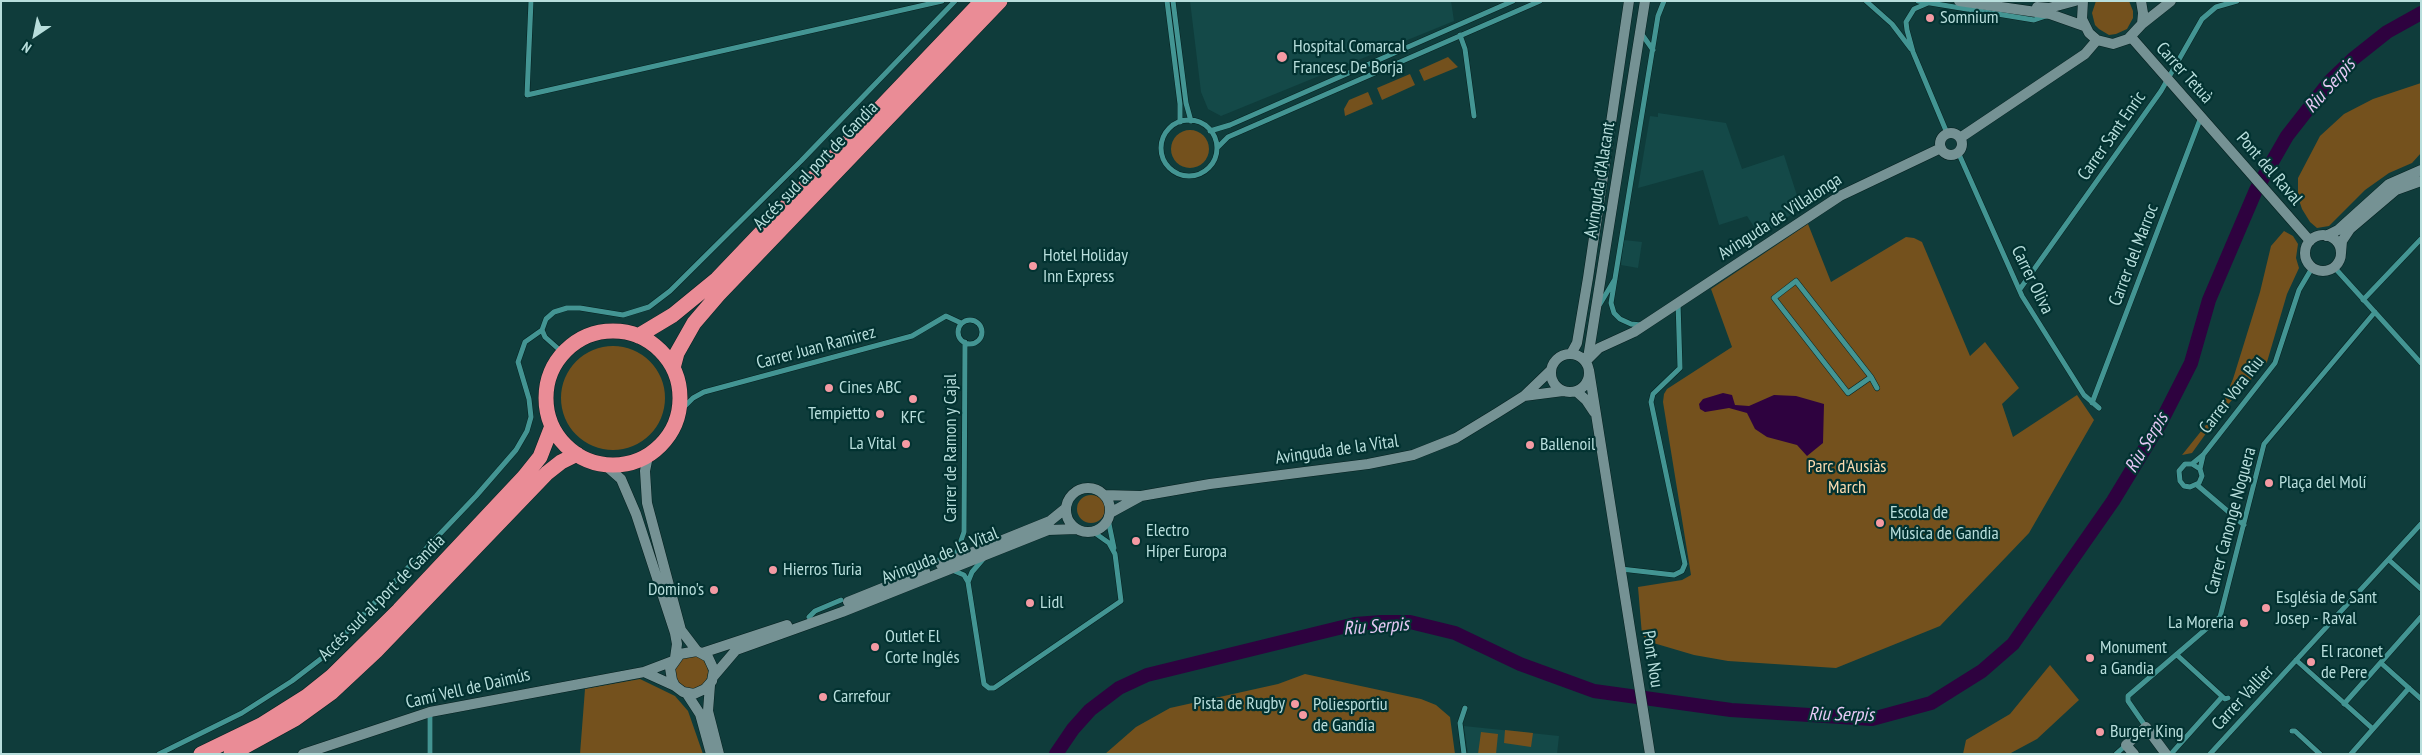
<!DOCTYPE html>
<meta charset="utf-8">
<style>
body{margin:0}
#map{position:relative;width:2422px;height:755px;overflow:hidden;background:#0f3c3b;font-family:"PT Sans Narrow",sans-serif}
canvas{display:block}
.frame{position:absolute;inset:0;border:2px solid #b8dedc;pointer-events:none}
.north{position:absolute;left:10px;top:10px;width:50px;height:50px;-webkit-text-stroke:4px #023231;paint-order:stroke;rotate:214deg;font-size:14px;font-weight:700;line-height:20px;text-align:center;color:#b8dedc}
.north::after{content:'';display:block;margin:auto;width:18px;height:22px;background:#b8dedc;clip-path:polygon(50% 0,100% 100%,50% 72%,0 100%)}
</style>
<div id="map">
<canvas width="2422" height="755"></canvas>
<div class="frame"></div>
<div class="north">N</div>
</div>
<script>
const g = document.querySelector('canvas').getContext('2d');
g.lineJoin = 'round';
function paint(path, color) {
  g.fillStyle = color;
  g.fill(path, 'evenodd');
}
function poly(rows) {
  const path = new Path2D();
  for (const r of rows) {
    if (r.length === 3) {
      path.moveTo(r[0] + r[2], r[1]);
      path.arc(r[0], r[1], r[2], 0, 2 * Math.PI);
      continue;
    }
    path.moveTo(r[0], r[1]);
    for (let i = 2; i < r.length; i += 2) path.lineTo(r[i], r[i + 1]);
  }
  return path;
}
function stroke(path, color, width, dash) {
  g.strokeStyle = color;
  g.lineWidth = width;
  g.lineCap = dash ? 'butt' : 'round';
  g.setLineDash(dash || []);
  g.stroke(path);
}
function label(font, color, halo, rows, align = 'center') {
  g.font = font + ' "PT Sans Narrow",sans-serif';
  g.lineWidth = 4.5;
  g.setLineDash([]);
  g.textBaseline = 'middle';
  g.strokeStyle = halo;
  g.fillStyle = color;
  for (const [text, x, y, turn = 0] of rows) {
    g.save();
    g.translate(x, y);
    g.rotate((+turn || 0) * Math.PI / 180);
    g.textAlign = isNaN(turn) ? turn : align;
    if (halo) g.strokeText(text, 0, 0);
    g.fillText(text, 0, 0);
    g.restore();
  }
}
paint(poly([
 [1190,1,1451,1,1454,21,1221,116,1208,109,1201,92],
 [1658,113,1726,123,1742,169,1784,155,1801,208,1760,236,1747,216,1719,225,1703,170,1638,188,1650,116,1658,117],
 [1624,240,1642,242,1638,268,1621,265],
 [1464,726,1559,736,1557,754,1468,754]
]), '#144948');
paint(poly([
 [2096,1,2129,1,2133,11,2133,18,2127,29,2116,34,2109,35,2099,29,2095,25,2092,13],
 [1448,57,1458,67,1424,81,1419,70],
 [1410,74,1415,85,1382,100,1377,88],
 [2421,83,2421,153,2412,163,2389,173,2365,190,2329,226,2317,228,2310,222,2302,209,2298,197,2298,178,2320,136,2344,114,2373,99],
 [1368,92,1373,104,1345,116,1344,109,1349,100],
 [1190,149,19],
 [1808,224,1831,282,1906,237,1914,238,1922,242,1970,356,1985,342,2019,388,2002,404,2013,437,2077,395,2094,420,2029,533,1940,626,1836,668,1728,661,1694,655,1650,642,1642,635,1638,587,1682,580,1691,575,1663,402,1664,394,1667,389,1732,347,1711,289],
 [2284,231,2293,236,2298,244,2296,258,2299,268,2287,294,2267,362,2222,411,2192,453,2182,455,2222,405,2233,379,2260,292,2271,246],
 [613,398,52],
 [1091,509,14],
 [691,672,17],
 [2050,665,2079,700,2037,739,2009,754,1963,754,1966,740,2010,714],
 [1305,674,1421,699,1436,705,1450,717,1455,754,1105,754,1136,727,1170,708,1278,684],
 [640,679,675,696,688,711,703,754,580,754,585,689],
 [1505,730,1533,733,1531,747,1504,743],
 [1481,732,1498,734,1496,754,1478,754]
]), '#74511d');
paint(poly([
 [1723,393,1732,395,1735,405,1749,406,1774,395,1796,396,1824,404,1823,443,1807,456,1797,445,1767,437,1755,429,1747,413,1729,408,1705,412,1700,409,1699,404,1703,399]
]), '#2e023f');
stroke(poly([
 [1056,754,1073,729,1090,710,1119,688,1147,675,1355,624,1382,622,1410,622,1455,633,1520,664,1594,691,1731,710,1872,719,1931,703,1982,671,2013,644,2113,501,2161,422,2191,363,2209,300,2256,190,2287,136,2330,81,2353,59,2387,32,2421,13]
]), '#2e023f', 14);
const street = poly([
 [531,1,527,95,942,1],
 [1167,1,1180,104,1180,122],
 [1173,1,1186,103,1191,121],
 [1866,1,1892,24,1911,49],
 [1918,1,2034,20,2046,16],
 [1928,3,1914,9,1906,22,1907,30,1913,52,1947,133],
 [1641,33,1653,50],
 [1460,35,1465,49,1474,116],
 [1189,148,28],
 [1210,131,1230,125,1513,1],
 [1217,148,1228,137,1540,1],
 [1958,152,2022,296,2084,395,2099,408],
 [2334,267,2421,363],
 [2020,289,2161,91,2202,19,2216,7,2237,1],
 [2363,300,2421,239],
 [1600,304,1615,279],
 [970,332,12],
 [1641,325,1631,324,1620,319,1614,313,1611,303,1658,16,1664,1],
 [563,353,545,337,542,330,546,319,554,312,567,308,580,308,623,315,649,307,670,291,801,161,955,1],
 [1871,377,1848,393,1774,298,1796,281,1871,377,1877,388],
 [2092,403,2201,117],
 [679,412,693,398,704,392,912,336,946,316,961,323],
 [2192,464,2203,455,2275,363,2299,290,2312,268],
 [2200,469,2192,464,2185,464,2179,471,2180,481,2184,486,2190,487,2199,483,2202,476,2200,469,2203,456],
 [2197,485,2244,525],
 [1108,519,1114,548],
 [2389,560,2421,589],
 [917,569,957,552,964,532,965,342],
 [1621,569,1674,575,1682,571,1685,564,1651,402,1653,394,1680,368,1678,302],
 [952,570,964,575,968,582,984,684,989,688,994,688,1121,601,1115,554,1109,543,1092,531],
 [968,582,972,572,984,558],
 [809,617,815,611,841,600],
 [2177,655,2225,699,2228,698],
 [2296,660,2373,729],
 [2381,663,2421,699],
 [2344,704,2421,617],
 [2146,727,2128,701,2128,696,2220,617,2264,444,2375,312],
 [2292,731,2295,731,2320,754],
 [159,754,242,713,292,681,322,658,476,496,516,450,527,431,531,417,529,399,518,362,525,342,542,330],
 [430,754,430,712],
 [1464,754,1460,723,1465,708],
 [2116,754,2126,745],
 [2171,754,2222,697],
 [2210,754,2421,524],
 [2351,754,2409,688]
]);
const secondary = poly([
 [1959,1,2050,14,2084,26],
 [2083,1,2082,19,2089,33,2097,40,2113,44,2128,39,2142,24,2171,1],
 [2141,1,2143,13,2142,24],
 [2037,7,2049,8,2075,1],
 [2131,37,2310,241],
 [1951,144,11],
 [1960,138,2085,54,2097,40],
 [2323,253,18],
 [2326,236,2338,230,2389,184,2421,170],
 [2341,253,2342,241,2350,229,2396,190,2421,181],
 [1571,354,1577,343,1588,278,1629,1],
 [1570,373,19],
 [1588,358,1645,1],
 [1588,359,1599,348,1634,332,1840,196,1941,148],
 [1589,370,1650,754],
 [1576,391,1586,400,1594,412],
 [1524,396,1563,391],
 [648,456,645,471,647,503,681,630,697,651],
 [604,464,621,479,636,514,675,633,677,644,675,658],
 [1088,510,22],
 [1104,495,1141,496,1210,484,1368,464,1413,455,1456,438,1497,413,1524,396,1551,370],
 [1110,513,1141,496],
 [941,565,1050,521,1066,508],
 [848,602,925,571],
 [702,653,787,625],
 [644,672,675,686,683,692,694,694,705,689,712,681,714,670,708,657,697,651,680,654,670,668,672,680,675,686],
 [713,677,736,650,842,612,1048,530,1077,529],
 [710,685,708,711,719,754],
 [687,694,700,714,711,754],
 [303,754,430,712,644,672,673,661],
 [2134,754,2126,745,2146,727,2166,754]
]);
const highway = poly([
 [613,398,67],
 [638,336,673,315,717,279,982,1],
 [673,368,677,353,694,323,718,295,1000,1],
 [201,754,261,725,307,696,332,676,399,610,524,477,540,457,552,426],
 [231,754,295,719,331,693,376,651,547,473,561,462,577,454]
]);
stroke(street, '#062120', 6);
stroke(secondary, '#062120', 11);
stroke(highway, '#062120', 16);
stroke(street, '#439593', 5);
stroke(secondary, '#759294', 10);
stroke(highway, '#ea8c96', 15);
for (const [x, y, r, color] of [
 [1930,18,5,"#f49aa3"],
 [1282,57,6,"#f49aa3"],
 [1033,266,5,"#f49aa3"],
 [829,388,5,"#f49aa3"],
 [913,399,5,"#f49aa3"],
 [880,414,5,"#f49aa3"],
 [906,444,5,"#f49aa3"],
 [1530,445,5,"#f49aa3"],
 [2269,483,5,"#f49aa3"],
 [1880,523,5,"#f49aa3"],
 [1136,541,5,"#f49aa3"],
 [773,570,5,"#f49aa3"],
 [714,590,5,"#f49aa3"],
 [1030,603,5,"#f49aa3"],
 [2266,608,5,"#f49aa3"],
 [2244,623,5,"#f49aa3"],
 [875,647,5,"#f49aa3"],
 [2090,658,5,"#f49aa3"],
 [2311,662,5,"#f49aa3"],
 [823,697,5,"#f49aa3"],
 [1295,704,5,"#f49aa3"],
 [1303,715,5,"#f49aa3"],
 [2100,732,5,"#f49aa3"]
]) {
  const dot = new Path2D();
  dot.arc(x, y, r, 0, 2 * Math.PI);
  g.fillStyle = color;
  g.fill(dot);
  stroke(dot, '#023231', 2);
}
label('18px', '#b8dedc', '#023231', [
 ["Somnium",1940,18],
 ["Hospital Comarcal",1293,47],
 ["Francesc De Borja",1293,68],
 ["Hotel Holiday",1043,256],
 ["Inn Express",1043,277],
 ["Cines ABC",839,388],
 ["Tempietto",870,414,"right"],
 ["KFC",913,418,"center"],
 ["La Vital",896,444,"right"],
 ["Ballenoil",1540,445],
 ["Plaça del Molí",2279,483],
 ["Escola de",1890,513],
 ["Música de Gandia",1890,534],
 ["Electro",1146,531],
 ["Híper Europa",1146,552],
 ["Hierros Turia",783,570],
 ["Domino's",704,590,"right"],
 ["Església de Sant",2276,598],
 ["Josep - Raval",2276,619],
 ["Lidl",1040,603],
 ["La Moreria",2234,623,"right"],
 ["Outlet El",885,637],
 ["Corte Inglés",885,658],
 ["Monument",2100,648],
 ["a Gandia",2100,669],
 ["El raconet",2321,652],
 ["de Pere",2321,673],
 ["Carrefour",833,697],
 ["Pista de Rugby",1285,704,"right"],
 ["Poliesportiu",1313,705],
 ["de Gandia",1313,726],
 ["Burger King",2110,732]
], 'left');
label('18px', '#b8dedc', '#023231', [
 ["Carrer Tetuà",2184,73,48],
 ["Carrer Sant Enric",2112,136,-55],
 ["Accés sud al port de Gandia",816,166,-46],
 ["Pont del Raval",2269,169,49],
 ["Avinguda d'Alacant",1600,180,-81],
 ["Avinguda de Villalonga",1780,217,-33],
 ["Carrer del Marroc",2134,255,-69],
 ["Carrer Oliva",2032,280,64],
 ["Carrer Juan Ramirez",816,348,-15],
 ["Carrer Vora Riu",2232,395,-52],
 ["Carrer de Ramon y Cajal",951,448,-90],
 ["Avinguda de la Vital",1337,450,-8],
 ["Carrer Canonge Noguera",2231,521,-75],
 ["Avinguda de la Vital",940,556,-22],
 ["Accés sud al port de Gandia",382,598,-45],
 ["Pont Nou",1652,659,81],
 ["Camí Vell de Daimús",468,689,-13],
 ["Carrer Vallier",2243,698,-47]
]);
label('18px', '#fcdbb0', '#023231', [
 ["Parc d'Ausiàs",1847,467],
 ["March",1847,488]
]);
label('italic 19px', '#e6c9f5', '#023231', [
 ["Riu Serpis",2330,86,-48],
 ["Riu Serpis",2147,443,-59],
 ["Riu Serpis",1376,627,-4],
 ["Riu Serpis",1841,715,1]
]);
</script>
